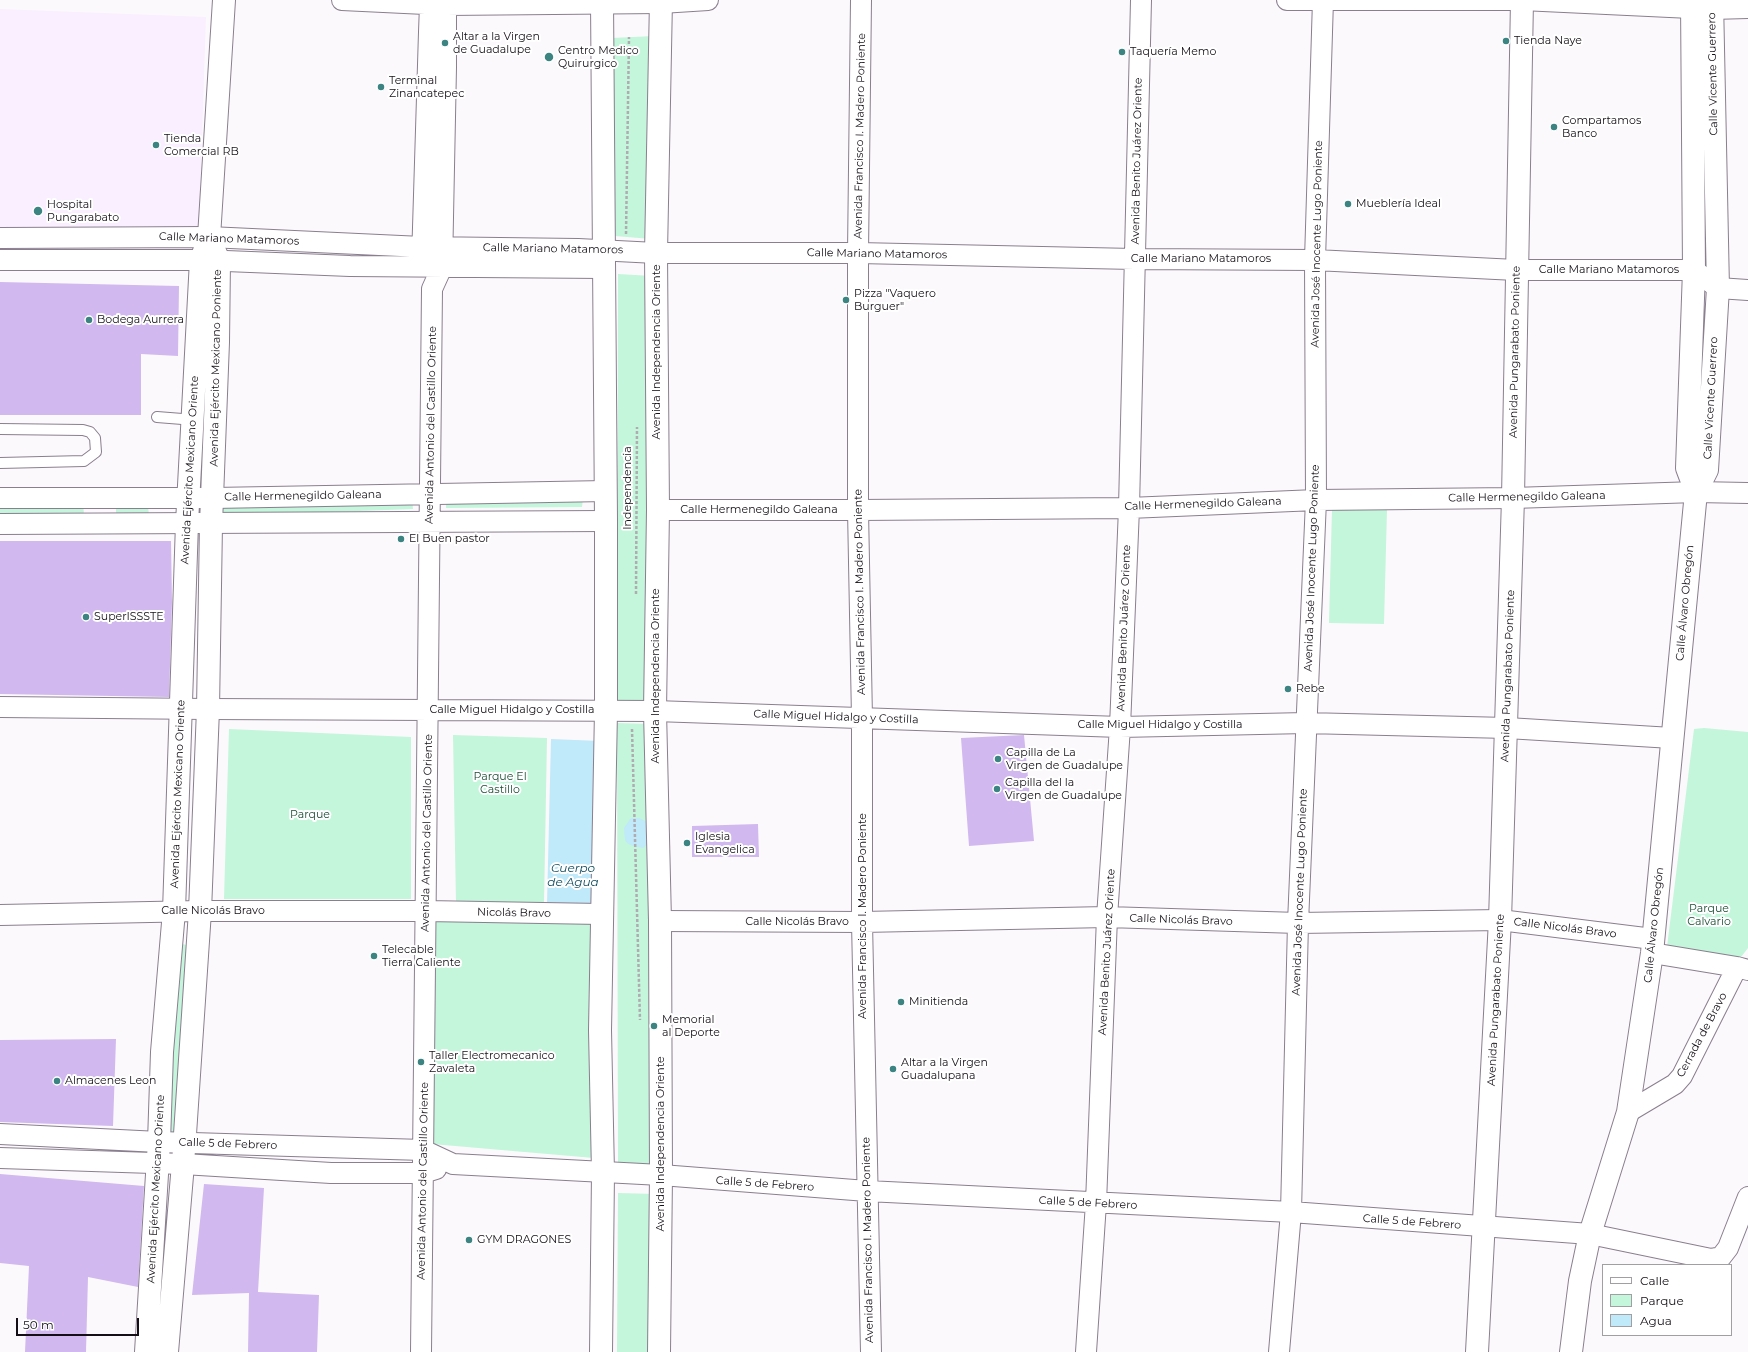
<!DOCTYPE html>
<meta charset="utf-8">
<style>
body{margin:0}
#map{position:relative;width:1748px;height:1352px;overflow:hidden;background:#fcf9fd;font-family:Montserrat,sans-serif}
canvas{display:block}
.legend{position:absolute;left:1602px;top:1264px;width:130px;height:72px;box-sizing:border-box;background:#fff;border:1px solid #a19fa2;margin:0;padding:5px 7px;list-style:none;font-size:12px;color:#140f16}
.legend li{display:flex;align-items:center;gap:8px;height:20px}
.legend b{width:20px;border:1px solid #a19fa2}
.scale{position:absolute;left:16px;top:1318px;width:123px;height:18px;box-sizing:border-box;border:2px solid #140f16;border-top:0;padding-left:5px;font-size:12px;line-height:14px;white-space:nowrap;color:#140f16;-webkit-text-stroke:3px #fff;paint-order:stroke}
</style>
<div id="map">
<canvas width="1748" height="1352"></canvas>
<ul class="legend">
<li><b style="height:5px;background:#fff"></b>Calle</li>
<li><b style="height:11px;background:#c3f6da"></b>Parque</li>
<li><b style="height:11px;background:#c0e9f9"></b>Agua</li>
</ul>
<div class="scale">50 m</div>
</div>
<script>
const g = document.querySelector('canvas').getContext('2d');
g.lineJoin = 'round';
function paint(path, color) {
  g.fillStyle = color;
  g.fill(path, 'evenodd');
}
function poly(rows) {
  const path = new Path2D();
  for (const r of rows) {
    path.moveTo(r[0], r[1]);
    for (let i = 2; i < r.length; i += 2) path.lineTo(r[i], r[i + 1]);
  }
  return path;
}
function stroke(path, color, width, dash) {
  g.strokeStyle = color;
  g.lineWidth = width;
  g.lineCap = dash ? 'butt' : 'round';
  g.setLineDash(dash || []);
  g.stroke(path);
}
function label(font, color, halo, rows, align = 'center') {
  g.font = font + ' Montserrat,sans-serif';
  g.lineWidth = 4;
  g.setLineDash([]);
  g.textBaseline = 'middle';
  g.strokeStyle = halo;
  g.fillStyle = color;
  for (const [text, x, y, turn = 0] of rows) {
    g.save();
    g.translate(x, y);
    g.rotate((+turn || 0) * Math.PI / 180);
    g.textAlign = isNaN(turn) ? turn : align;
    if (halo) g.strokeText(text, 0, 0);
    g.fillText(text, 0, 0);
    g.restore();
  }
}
paint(poly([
 [0,9,206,17,199,226,0,227]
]), '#faeffe');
paint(poly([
 [655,36,651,239,615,236,611,38],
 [618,274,652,276,650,702,617,703],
 [446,496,583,499,582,507,446,508],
 [412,497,413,509,222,516,223,503],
 [83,503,84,515,0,516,0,505],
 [116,506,148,506,149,515,116,515],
 [1332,509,1387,510,1384,624,1329,623],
 [617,723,651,724,657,1165,618,1162],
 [1704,728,1748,732,1748,948,1738,961,1667,947,1694,729],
 [229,729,411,737,411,899,224,899],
 [453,735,547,738,544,903,456,904],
 [433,916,592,922,594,1158,432,1144],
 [180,943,186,945,188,991,181,1126,174,1133,167,1133],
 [618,1193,655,1194,654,1352,617,1352]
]), '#c3f6da');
paint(poly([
 [551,739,600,741,597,908,547,904],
 [631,818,639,818,647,822,649,843,643,848,633,846,627,843,625,840,624,828]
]), '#c0e9f9');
paint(poly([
 [0,282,179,286,178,356,141,354,141,415,0,415],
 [0,541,171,541,172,602,169,697,0,694],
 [1024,735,1034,841,969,846,961,738],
 [758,824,759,857,692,857,692,826],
 [116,1039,113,1126,0,1122,0,1040],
 [0,1174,144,1186,138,1287,88,1277,86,1352,25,1352,29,1266,0,1263],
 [204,1184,264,1188,258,1292,319,1295,317,1352,248,1352,249,1293,192,1295]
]), '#d1b8ef');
const service = poly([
 [157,417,195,420],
 [0,429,83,430,90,432,95,438,96,452,84,461,0,463]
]);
const minor = poly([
 [342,0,446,5,661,3,708,0],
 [861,0,858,253,858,510,862,718,862,922,871,1352],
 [1287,0,1522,0,1712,9,1748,8],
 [0,238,209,237,422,247,578,249,656,253,858,253,1134,259,1315,260,1516,270,1694,270,1718,288,1748,290],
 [0,260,201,260,350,266,603,268],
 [422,260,429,32,430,5,434,0],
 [0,498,213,498,606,491],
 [658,510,858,510,1129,508,1316,500,1513,498,1696,492,1748,493],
 [0,524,606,521],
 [0,707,208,709,655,711,1120,727,1306,723,1507,728,1672,738],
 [0,915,200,911,426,911,601,914],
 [660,921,862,922,1107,917,1298,923,1500,920,1653,939],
 [1652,953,1737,967],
 [1628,1112,1675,1084,1682,1076,1737,967,1748,970],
 [0,1134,159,1142,423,1150,453,1164,661,1175,867,1191,1291,1212,1590,1234,1711,1259,1721,1257,1728,1248,1748,1197],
 [0,1158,183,1164,331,1173,423,1173,436,1169],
 [421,1352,432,289,442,267,446,67,446,5,442,0],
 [1086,1352,1096,1203,1107,917,1120,727,1129,508,1141,0],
 [1279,1352,1291,1212,1298,923,1316,500,1315,260,1323,0]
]);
const tertiary = poly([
 [1692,0,1694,270,1687,468,1696,492],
 [146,1352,159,1142,162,1052,174,911,187,523,201,260,209,237],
 [167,1352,183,1164,200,911,208,709,211,524,218,342,219,261,209,237,224,0],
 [601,1352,603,1173,600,1030,606,710,606,521,602,0],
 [659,1352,661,1175,660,921,655,711,658,510,656,253,661,0],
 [1477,1352,1500,920,1513,498,1522,0],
 [1571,1352,1580,1281,1590,1234,1628,1112,1652,953,1696,492,1707,470,1718,288,1712,0]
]);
stroke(service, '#8a7e8f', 12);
stroke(minor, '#8a7e8f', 22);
stroke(tertiary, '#8a7e8f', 24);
stroke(poly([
 [626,234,629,37],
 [636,594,637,427],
 [632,729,640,1020]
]), '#afabb0', 2.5, [3, 2]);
stroke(service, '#fff', 10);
stroke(minor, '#fff', 20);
stroke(tertiary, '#fff', 22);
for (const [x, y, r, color] of [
 [1506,41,4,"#3c8481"],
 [445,43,4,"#3c8481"],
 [1122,52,4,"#3c8481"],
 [549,57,5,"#3c8481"],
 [381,87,4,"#3c8481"],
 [1554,127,4,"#3c8481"],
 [156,145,4,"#3c8481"],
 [1348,204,4,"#3c8481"],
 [38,211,5,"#3c8481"],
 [846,300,4,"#3c8481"],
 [89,320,4,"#3c8481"],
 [401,539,4,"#3c8481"],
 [86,617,4,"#3c8481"],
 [1288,689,4,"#3c8481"],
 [998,759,4,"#3c8481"],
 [997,789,4,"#3c8481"],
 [687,843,4,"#3c8481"],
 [374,956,4,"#3c8481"],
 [901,1002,4,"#3c8481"],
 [654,1026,4,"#3c8481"],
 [421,1062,4,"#3c8481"],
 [893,1069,4,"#3c8481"],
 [57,1081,4,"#3c8481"],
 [469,1240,4,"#3c8481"]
]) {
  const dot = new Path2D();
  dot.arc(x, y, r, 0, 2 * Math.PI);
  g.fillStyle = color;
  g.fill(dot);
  stroke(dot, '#fff', 1.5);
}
label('11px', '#140f16', '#fff', [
 ["Altar a la Virgen",453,37],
 ["de Guadalupe",453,50],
 ["Tienda Naye",1514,41],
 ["Centro Medico",558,51],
 ["Quirurgico",558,64],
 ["Taquería Memo",1130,52],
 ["Terminal",389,81],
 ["Zinancatepec",389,94],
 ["Compartamos",1562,121],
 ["Banco",1562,134],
 ["Tienda",164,139],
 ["Comercial RB",164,152],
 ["Mueblería Ideal",1356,204],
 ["Hospital",47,205],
 ["Pungarabato",47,218],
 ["Pizza \"Vaquero",854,294],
 ["Burguer\"",854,307],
 ["Bodega Aurrera",97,320],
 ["El Buen pastor",409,539],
 ["SuperISSSTE",94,617],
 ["Rebe",1296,689],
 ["Capilla de La",1006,753],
 ["Virgen de Guadalupe",1006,766],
 ["Capilla del la",1005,783],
 ["Virgen de Guadalupe",1005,796],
 ["Iglesia",695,837],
 ["Evangelica",695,850],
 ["Telecable",382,950],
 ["Tierra Caliente",382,963],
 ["Minitienda",909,1002],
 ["Memorial",662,1020],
 ["al Deporte",662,1033],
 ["Taller Electromecanico",429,1056],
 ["Zavaleta",429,1069],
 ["Altar a la Virgen",901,1063],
 ["Guadalupana",901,1076],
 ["Almacenes Leon",65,1081],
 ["GYM DRAGONES",477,1240]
], 'left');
label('11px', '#140f16', '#fff', [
 ["Calle Vicente Guerrero",1713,74,-91],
 ["Avenida Francisco I. Madero Poniente",860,136,-89],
 ["Avenida Benito Juárez Oriente",1137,161,-89],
 ["Calle Mariano Matamoros",229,239,2],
 ["Avenida José Inocente Lugo Poniente",1317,244,-89],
 ["Calle Mariano Matamoros",553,249,1],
 ["Calle Mariano Matamoros",877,254,1],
 ["Calle Mariano Matamoros",1201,259],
 ["Calle Mariano Matamoros",1609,270],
 ["Avenida Independencia Oriente",657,352,-90],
 ["Avenida Pungarabato Poniente",1515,352,-89],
 ["Avenida Ejército Mexicano Poniente",216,368,-89],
 ["Calle Vicente Guerrero",1711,398,-87],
 ["Avenida Antonio del Castillo Oriente",431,425,-89],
 ["Avenida Ejército Mexicano Oriente",190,470,-87],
 ["Independencia",628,488,-90],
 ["Calle Hermenegildo Galeana",303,496,-1],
 ["Calle Hermenegildo Galeana",1527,497,-1],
 ["Calle Hermenegildo Galeana",1203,504,-2],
 ["Calle Hermenegildo Galeana",759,510],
 ["Avenida José Inocente Lugo Poniente",1312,568,-88],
 ["Avenida Francisco I. Madero Poniente",860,592,-91],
 ["Calle Álvaro Obregón",1685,603,-85],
 ["Avenida Benito Juárez Oriente",1124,628,-88],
 ["Avenida Independencia Oriente",656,676,-90],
 ["Avenida Pungarabato Poniente",1508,676,-88],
 ["Calle Miguel Hidalgo y Costilla",512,710],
 ["Calle Miguel Hidalgo y Costilla",836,717,2],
 ["Calle Miguel Hidalgo y Costilla",1160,725],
 ["Avenida Ejército Mexicano Oriente",178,794,-88],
 ["Avenida Antonio del Castillo Oriente",427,833,-89],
 ["Avenida José Inocente Lugo Poniente",1300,892,-88],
 ["Calle Nicolás Bravo",213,911],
 ["Nicolás Bravo",514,913,1],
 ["Avenida Francisco I. Madero Poniente",863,916,-90],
 ["Calle Nicolás Bravo",1181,920,2],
 ["Calle Nicolás Bravo",797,922],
 ["Calle Álvaro Obregón",1654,925,-84],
 ["Calle Nicolás Bravo",1565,928,7],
 ["Avenida Benito Juárez Oriente",1107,952,-87],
 ["Avenida Pungarabato Poniente",1496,1000,-87],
 ["Cerrada de Bravo",1702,1035,-62],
 ["Calle 5 de Febrero",228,1144,2],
 ["Avenida Independencia Oriente",661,1144,-90],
 ["Avenida Antonio del Castillo Oriente",423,1181,-89],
 ["Calle 5 de Febrero",765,1184,4],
 ["Avenida Ejército Mexicano Oriente",156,1189,-87],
 ["Calle 5 de Febrero",1088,1203,3],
 ["Calle 5 de Febrero",1412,1222,4],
 ["Avenida Francisco I. Madero Poniente",868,1240,-91]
]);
label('11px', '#1b4c36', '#fff', [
 ["Parque El",500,777],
 ["Castillo",500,790],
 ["Parque",310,815],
 ["Parque",1709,909],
 ["Calvario",1709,922]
]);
label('italic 12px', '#0e4b5e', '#fff', [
 ["Cuerpo",573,868],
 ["de Agua",573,882]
]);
</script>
